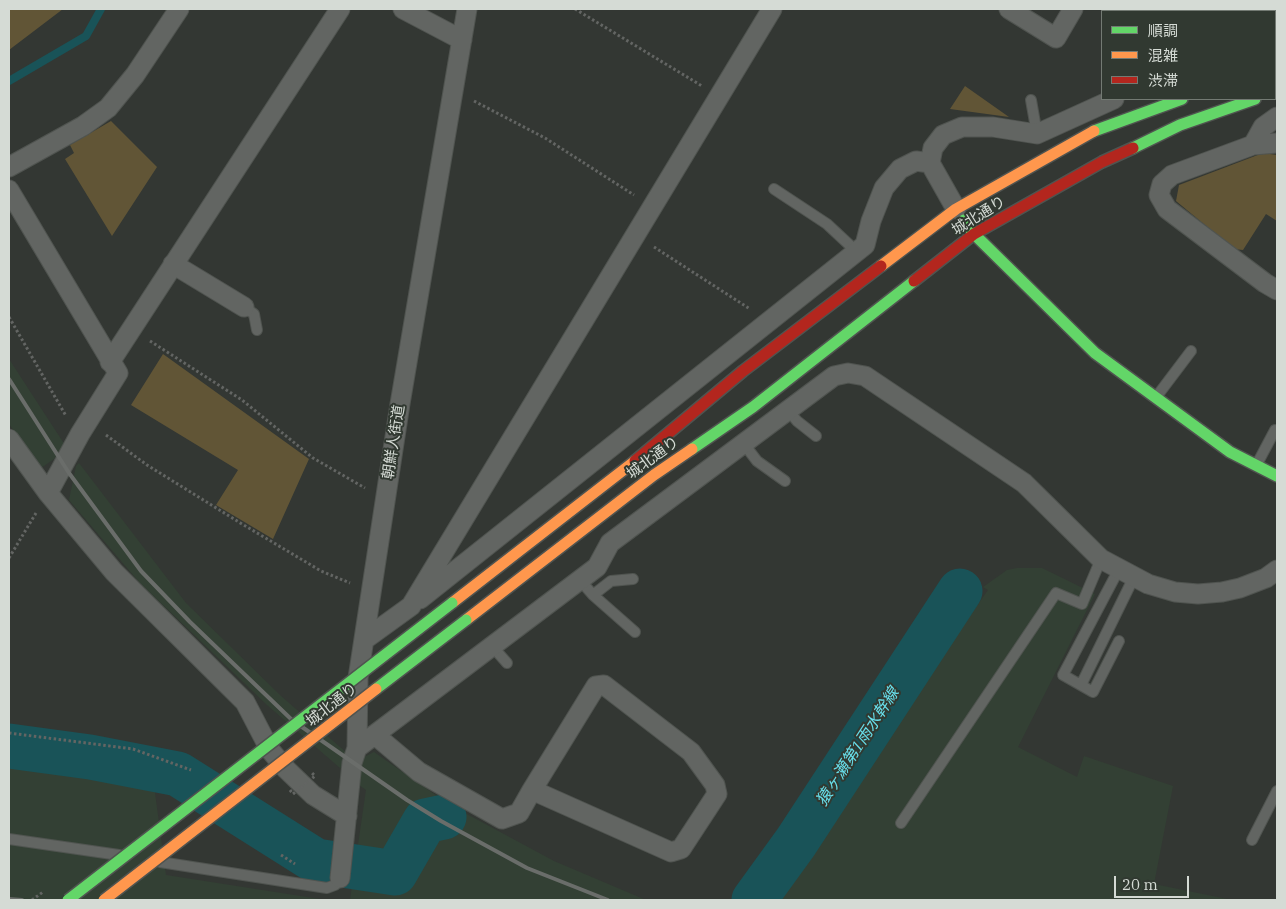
<!DOCTYPE html>
<meta charset="utf-8">
<style>
body{margin:0}
#map{position:relative;width:1286px;height:909px;overflow:hidden;background:#333733;font-family:"IBM Plex Serif","Noto Sans JP",serif}
canvas{display:block}
.frame{position:absolute;inset:0;border:10px solid #d5dbd5;pointer-events:none}
.legend{position:absolute;left:1101px;top:10px;width:175px;height:90px;box-sizing:border-box;background:#313931;border:1px solid #737a73;margin:0;padding:6px 9px;list-style:none;font-size:15px;color:#d5dbd5}
.legend li{display:flex;align-items:center;gap:10px;height:25px}
.legend b{width:25px;border:1px solid #737a73}
.scale{position:absolute;left:1114px;top:876px;width:75px;height:22px;box-sizing:border-box;border:2px solid #d5dbd5;border-top:0;padding-left:6px;font-size:15px;line-height:18px;white-space:nowrap;color:#d5dbd5;-webkit-text-stroke:4px #313931;paint-order:stroke}
</style>
<div id="map">
<canvas width="1286" height="909"></canvas>
<div class="frame"></div>
<ul class="legend">
<li><b style="height:6px;background:#63d668"></b>順調</li>
<li><b style="height:6px;background:#ff974d"></b>混雑</li>
<li><b style="height:6px;background:#b3261e"></b>渋滞</li>
</ul>
<div class="scale">20 m</div>
</div>
<script>
const g = document.querySelector('canvas').getContext('2d');
g.lineJoin = 'round';
function paint(path, color) {
  g.fillStyle = color;
  g.fill(path, 'evenodd');
}
function poly(rows) {
  const path = new Path2D();
  for (const r of rows) {
    path.moveTo(r[0], r[1]);
    for (let i = 2; i < r.length; i += 2) path.lineTo(r[i], r[i + 1]);
  }
  return path;
}
function stroke(path, color, width, dash) {
  g.strokeStyle = color;
  g.lineWidth = width;
  g.lineCap = dash ? 'butt' : 'round';
  g.setLineDash(dash || []);
  g.stroke(path);
}
function label(font, color, halo, rows, align = 'center') {
  g.font = font + ' "IBM Plex Serif","Noto Sans JP",serif';
  g.lineWidth = 4;
  g.setLineDash([]);
  g.textBaseline = 'middle';
  g.strokeStyle = halo;
  g.fillStyle = color;
  for (const [text, x, y, turn = 0] of rows) {
    g.save();
    g.translate(x, y);
    g.rotate((+turn || 0) * Math.PI / 180);
    g.textAlign = isNaN(turn) ? turn : align;
    if (halo) g.strokeText(text, 0, 0);
    g.fillText(text, 0, 0);
    g.restore();
  }
}
paint(poly([
 [9,359,63,442,63,448,54,459,41,468,9,424],
 [79,463,186,603,281,696,347,753,360,759,374,752,450,805,554,861,646,900,350,900,366,790,359,785,355,777,340,768,267,705,139,582,69,500,76,466],
 [1017,568,1042,568,1095,594,1018,747,1077,777,1084,756,1173,786,1154,884,1232,900,770,900,988,590,983,587,1007,570],
 [9,758,153,778,166,875,326,900,9,900]
]), '#334034');
paint(poly([
 [9,9,63,9,9,50],
 [965,86,1009,117,950,109],
 [111,121,157,167,112,236,65,159,74,153,70,145],
 [1263,153,1277,155,1277,221,1266,214,1243,250,1234,249,1176,201,1179,185],
 [163,354,309,459,273,539,216,505,238,470,131,405]
]), '#615536');
stroke(poly([
 [9,81,86,36,101,9]
]), '#195358', 8);
stroke(poly([
 [9,746,90,757,178,774,316,861,395,873,425,821,444,817],
 [754,900,796,842,960,591]
]), '#195358', 45);
const lane = poly([
 [1031,100,1037,134],
 [774,189,827,224,857,252],
 [244,307,254,314,257,330],
 [1157,396,1191,351],
 [789,411,797,421,816,436],
 [744,444,757,461,785,481],
 [1257,464,1275,430],
 [580,580,593,595,635,632],
 [593,595,611,581,633,579],
 [1119,641,1093,692,1063,675,1119,569],
 [492,646,507,663],
 [1081,685,1134,577],
 [901,823,1056,593,1082,604,1101,559],
 [9,839,119,855],
 [1252,840,1277,791],
 [160,862,327,888,335,885,340,878]
]);
const street = poly([
 [403,9,462,40],
 [1009,9,1056,38,1073,9],
 [1231,9,1234,11],
 [1275,39,1277,39],
 [1277,143,1253,145,1172,175,1162,184,1159,195,1167,209,1265,283,1277,290],
 [1253,145,1263,127,1277,117],
 [930,163,933,148,943,135,962,127,993,127,1037,134,1114,99],
 [9,167,83,126,108,108,135,75,179,9],
 [9,190,118,373,80,434,48,493],
 [173,264,244,307],
 [110,362,340,9],
 [9,439,48,493,114,572,245,702,270,750,286,769,313,795,347,816],
 [420,599,865,245,871,221,884,188,900,169,916,161,930,163,956,209],
 [364,640,411,606,772,9],
 [375,735,419,772,502,819,519,813,532,790,596,686,604,685,691,752,715,785,717,794,681,849,671,852,532,790],
 [357,748,597,567,610,543,834,376,848,373,865,376,1024,483,1101,559,1148,584,1175,592,1198,594,1222,592,1240,588,1266,578,1277,570],
 [340,878,352,763,357,748,358,678,400,404,467,9]
]);
const fast = poly([
 [1094,131,1182,99],
 [1133,148,1180,125,1255,99],
 [964,220,974,234,1095,353,1230,452,1277,476],
 [692,449,753,407,914,281]
]);
const slow = poly([
 [1275,93,1277,92],
 [881,266,956,209,1094,131],
 [452,603,635,461],
 [466,620,654,475,692,449]
]);
const jam = poly([
 [1275,68,1277,67],
 [914,281,974,234,1102,162,1133,148],
 [635,461,743,371,881,266]
]);
stroke(lane, '#505450', 12);
stroke(street, '#505450', 21);
stroke(fast, '#505450', 14);
stroke(slow, '#505450', 14);
stroke(jam, '#505450', 14);
stroke(poly([
 [575,9,702,86],
 [474,101,545,138,634,195],
 [654,247,750,309],
 [9,317,66,416],
 [150,341,242,400,313,458,365,488],
 [106,435,147,465,242,524,321,571,350,583],
 [9,558,36,513],
 [9,733,133,749,191,770],
 [281,855,295,864]
]), '#636563', 3, [2.5, 2.5]);
stroke(lane, '#626562', 10);
stroke(street, '#626562', 19);
stroke(fast, '#63d668', 11);
stroke(slow, '#ff974d', 11);
stroke(jam, '#b3261e', 11);
stroke(poly([
 [9,379,69,473,141,571,190,622,292,720,407,800,441,821,527,868,608,900],
 [9,899,22,900]
]), '#6a6d6a', 4);
const fastBridge = poly([
 [376,689,466,620],
 [68,900,452,603]
]);
const slowBridge = poly([
 [104,900,376,689]
]);
stroke(fastBridge, '#505450', 14, []);
stroke(slowBridge, '#505450', 14, []);
stroke(poly([
 [290,790,293,794,315,776,312,773],
 [32,900,43,892]
]), '#636563', 3, [2.5, 2.5]);
stroke(fastBridge, '#63d668', 11);
stroke(slowBridge, '#ff974d', 11);
label('15px', '#d5dbd5', '#313931', [
 ["城北通り",979,216,-32],
 ["朝鮮人街道",394,442,-81],
 ["城北通り",653,458,-36],
 ["城北通り",332,705,-38]
]);
label('italic 16px', '#68e0ec', '#313931', [
 ["猿ヶ瀬第1雨水幹線",858,747,-57]
]);
</script>
